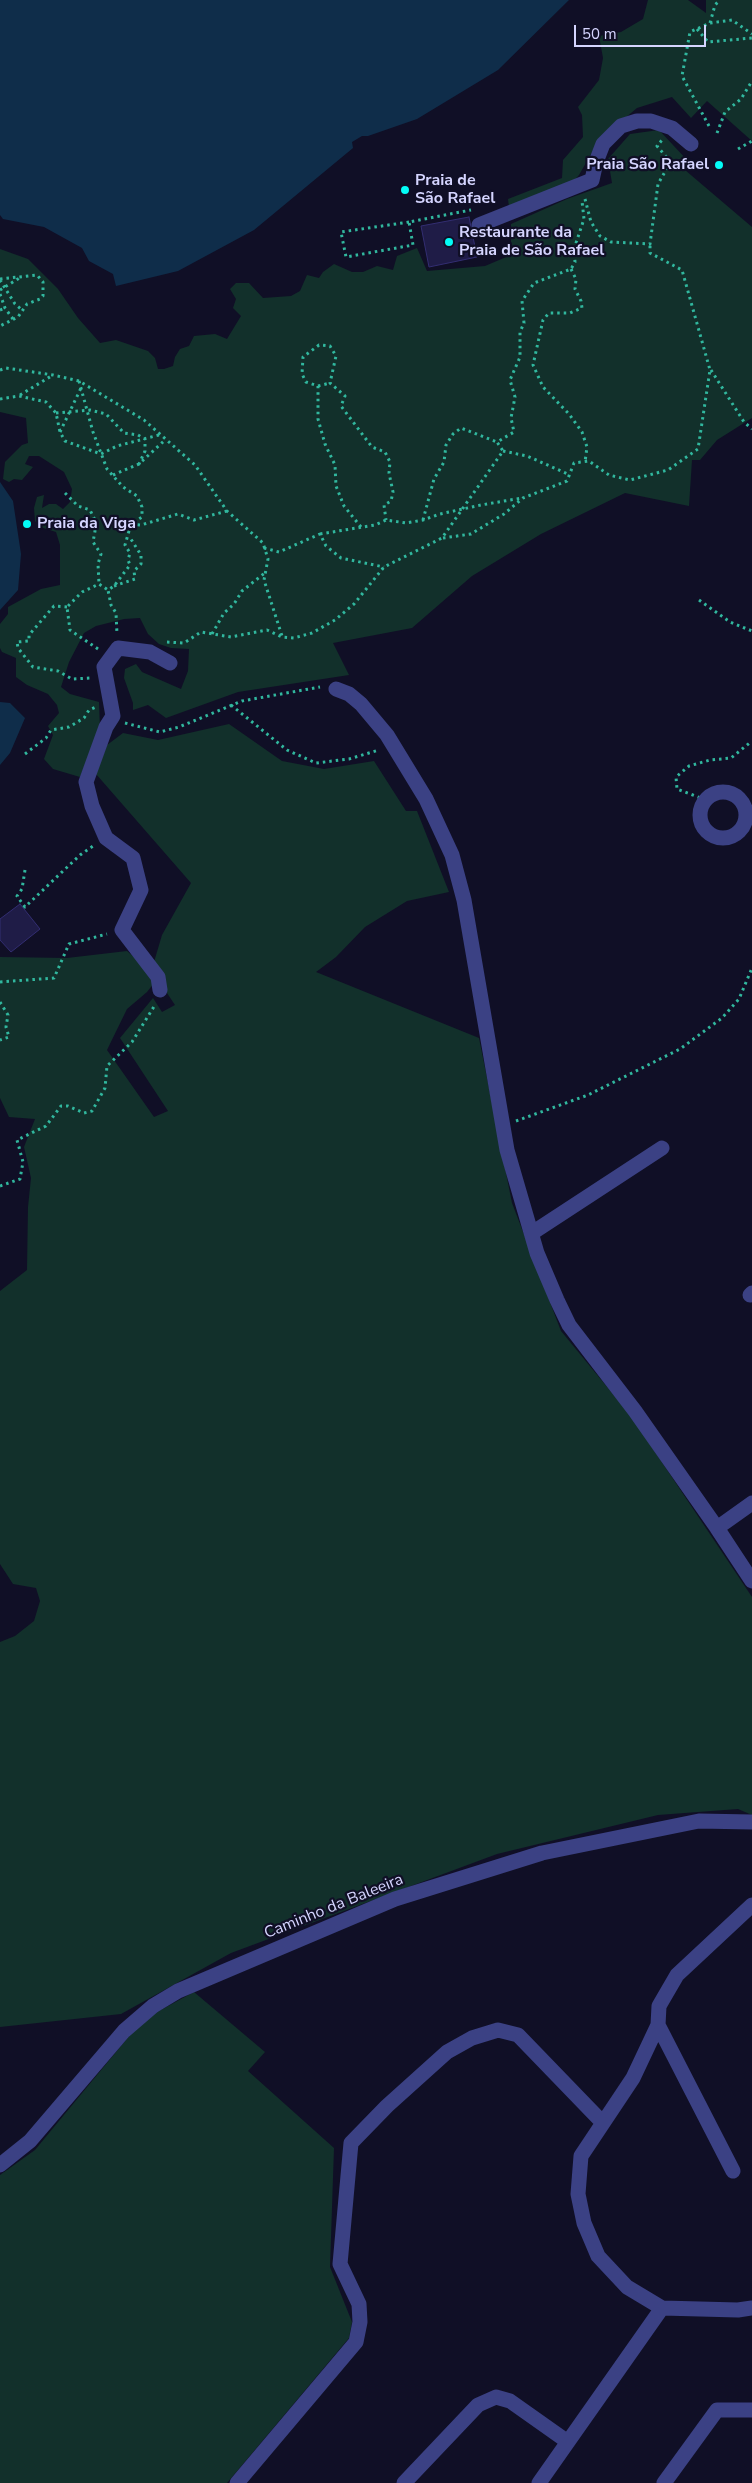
<!DOCTYPE html>
<meta charset="utf-8">
<style>
body{margin:0}
#map{position:relative;width:752px;height:2483px;overflow:hidden;background:#100f26;font-family:"Nunito Sans",sans-serif}
canvas{display:block}
.scale{position:absolute;left:574px;top:25px;width:132px;height:22px;box-sizing:border-box;border:2px solid #d5d5ff;border-top:0;padding-left:6px;font-size:15px;line-height:18px;white-space:nowrap;color:#d5d5ff;-webkit-text-stroke:4px #100f26;paint-order:stroke}
</style>
<div id="map">
<canvas width="752" height="2483"></canvas>
<div class="scale">50 m</div>
</div>
<script>
const g = document.querySelector('canvas').getContext('2d');
g.lineJoin = 'round';
function paint(path, color) {
  g.fillStyle = color;
  g.fill(path, 'evenodd');
}
function poly(rows) {
  const path = new Path2D();
  for (const r of rows) {
    if (r.length === 3) {
      path.moveTo(r[0] + r[2], r[1]);
      path.arc(r[0], r[1], r[2], 0, 2 * Math.PI);
      continue;
    }
    path.moveTo(r[0], r[1]);
    for (let i = 2; i < r.length; i += 2) path.lineTo(r[i], r[i + 1]);
  }
  return path;
}
function stroke(path, color, width, dash) {
  g.strokeStyle = color;
  g.lineWidth = width;
  g.lineCap = dash ? 'butt' : 'round';
  g.setLineDash(dash || []);
  g.stroke(path);
}
function label(font, color, halo, rows, align = 'center') {
  g.font = font + ' "Nunito Sans",sans-serif';
  g.lineWidth = 4.5;
  g.setLineDash([]);
  g.textBaseline = 'middle';
  g.strokeStyle = halo;
  g.fillStyle = color;
  for (const [text, x, y, turn = 0] of rows) {
    g.save();
    g.translate(x, y);
    g.rotate((+turn || 0) * Math.PI / 180);
    g.textAlign = isNaN(turn) ? turn : align;
    if (halo) g.strokeText(text, 0, 0);
    g.fillText(text, 0, 0);
    g.restore();
  }
}
paint(poly([
 [648,0,688,0,706,13,706,0,752,0,752,141,707,101,691,118,672,97,637,108,599,140,579,175,568,187,509,207,508,199,562,178,563,160,583,137,582,115,578,107,599,80,603,58,599,36,621,32,643,19],
 [659,130,687,160,685,170,752,227,752,418,717,440,700,460,692,460,689,506,625,493,541,534,472,576,412,628,333,643,349,675,238,692,166,718,148,705,133,710,133,703,124,678,125,669,136,664,142,672,181,689,188,671,189,649,171,648,159,644,148,634,140,618,124,619,96,626,84,633,69,662,61,687,70,694,99,702,100,729,80,777,53,769,44,759,53,735,48,726,59,713,57,705,48,694,27,685,16,677,16,658,2,652,0,648,0,624,8,614,8,607,41,589,60,585,60,545,56,532,40,527,35,521,34,508,37,497,44,495,42,508,49,504,56,504,63,509,70,502,72,489,64,472,39,456,29,456,25,464,33,467,22,480,14,479,9,482,3,479,5,462,22,445,28,443,26,418,0,412,0,249,28,259,58,289,78,318,100,343,116,340,148,351,155,358,158,369,164,369,173,366,175,357,180,349,189,346,194,336,215,334,227,339,241,316,233,308,236,299,230,289,236,283,249,283,263,298,291,296,300,291,307,275,319,278,323,272,334,264,352,272,363,272,377,266,393,270,397,256,417,248,427,271,485,266,511,255,511,224,567,199,612,183,608,159,630,134],
 [229,724,282,761,324,769,374,761,406,811,417,811,449,892,407,901,365,927,336,957,316,972,479,1038,512,1203,561,1331,631,1416,752,1597,752,1815,738,1809,658,1815,497,1854,231,1953,121,2014,0,2027,0,1642,15,1636,34,1621,40,1601,36,1588,13,1584,0,1564,0,1291,27,1270,28,1207,31,1178,24,1147,35,1119,9,1117,0,1098,0,957,67,958,127,951,149,970,154,983,147,992,127,1009,107,1050,154,1117,168,1111,120,1038,153,998,162,1012,175,1005,165,990,154,962,162,935,191,883,96,774,107,745,123,733,158,740],
 [194,1992,265,2052,248,2071,334,2148,330,2267,352,2322,349,2338,227,2483,0,2483,0,2175,35,2150,135,2029,157,2012]
]), '#12302b');
paint(poly([
 [0,0,569,0,498,70,417,119,368,136,362,136,352,142,353,148,254,230,178,271,116,286,113,274,89,261,82,248,44,227,3,219,0,215],
 [0,482,13,501,21,554,18,590,0,610],
 [0,702,10,703,25,718,10,753,0,765]
]), '#0f2d4a');
const building = poly([
 [469,217,477,257,429,267,421,226,469,217],
 [20,904,40,929,11,952,0,940,0,919,20,904]
]);
paint(building, '#1f1c47');
stroke(building, '#332e72', 1);
stroke(poly([
 [710,23,715,5,720,0],
 [697,29,708,42,752,38],
 [709,126,682,76,690,32,710,23,732,20,752,34],
 [717,133,725,112,741,99,752,81],
 [738,149,752,141],
 [585,199,591,222,600,236,611,242,650,244,658,184,666,170,668,159,657,146,662,140],
 [409,222,341,232,346,257,413,245,409,222,471,210],
 [571,269,576,279,575,289,581,301,582,308,570,313,549,313,543,320,533,365,543,387,569,414,582,432,587,447,585,462],
 [0,279,37,275,43,282,43,296,40,299,27,304,18,317,0,326],
 [0,280,15,304,22,310],
 [0,290,21,277],
 [0,294,5,308,13,319],
 [0,310,5,308],
 [0,370,6,368,53,375,79,381,144,420,195,465,227,511,263,543,268,559,264,580,282,636],
 [711,370,744,422,752,429],
 [79,381,93,432,107,469,123,487,137,496,142,507,142,517,131,524,125,545,130,553,128,560,130,565,114,586,108,590,111,605,116,613,117,634],
 [318,386,330,383],
 [20,395,53,375],
 [0,399,19,396,46,402,56,413,60,432,65,441,101,454,117,446,159,435],
 [56,413,90,410,106,414,124,433,138,435,145,439,145,451,139,464],
 [60,432,81,388],
 [503,451,527,456,570,475],
 [113,475,139,464,165,440],
 [65,493,78,506,90,510,94,518,95,531,93,542,101,554,98,564,99,584],
 [423,520,434,479,444,462,446,445,453,434,461,428,497,442],
 [131,524,141,525,178,514,194,520,227,511],
 [361,527,344,506,336,486,335,465,325,444,318,419,318,386,306,382,302,374,303,357,319,345,330,346,336,356,330,383,345,396,341,406,372,447,385,452,390,462,389,473,393,492,391,501,384,505,386,520],
 [320,534,375,525,386,520,406,523,423,520,440,514,481,505,522,498],
 [443,538,471,534,504,514,523,498,567,481,574,463,589,461,609,475,630,480,668,470,698,449,710,370,682,270,650,253,650,244],
 [264,548,279,552,320,534,326,546,341,558,384,567],
 [114,586,135,579,134,571,141,564,141,555,129,536],
 [699,600,730,622,752,631],
 [67,607,54,606,29,635,29,641,17,642,18,648,33,667,58,671,72,679,91,678],
 [212,634,224,613,234,604,242,591,266,572],
 [167,642,184,643,201,632,231,637,267,630,282,637,294,638,312,633,335,620,354,604,384,567,442,538,503,451,497,442,514,432,511,418,515,397,510,380,520,357,520,332,524,323,522,301,534,283,571,269,575,262,574,249,584,219,582,201],
 [98,649,70,630,67,607,82,592,99,584,108,590],
 [231,705,287,750,316,763,349,759,379,750],
 [125,723,160,732,179,727,242,701,320,687],
 [25,754,46,738,51,730,69,727,84,718,89,710,96,707],
 [706,800,677,789,676,777,689,766,710,760,731,758,752,741],
 [25,870,22,889,17,896,25,907,80,855,93,846],
 [0,982,54,978,69,944,107,934],
 [0,1002,8,1015,6,1027,9,1037,0,1040],
 [516,1121,588,1095,680,1049,722,1018,739,999,752,968],
 [0,1186,20,1179,23,1162,17,1140,46,1126,61,1106,68,1106,84,1113,92,1111,105,1088,107,1066,132,1042,155,1005]
]), '#31b79e', 3, [2.5, 4]);
stroke(poly([
 [479,225,592,180,596,162,603,144,621,126,637,121,651,121,672,128,691,144],
 [336,689,349,694,361,704,387,735,426,799,452,855,464,900,507,1150,537,1253,557,1300,569,1325,635,1411,717,1528],
 [723,815,23],
 [160,990,158,977,122,930,141,890,133,858,106,838,92,806,86,782,106,727,113,716,104,667,118,648,150,652,170,663],
 [532,1233,662,1148],
 [750,1295,752,1293],
 [752,1503,717,1528,752,1581],
 [752,1905,677,1975,659,2006,658,2025,633,2078,581,2156,578,2194,584,2223,598,2256,627,2287,662,2308,738,2310,752,2308],
 [658,2025,733,2171],
 [0,2165,30,2141,124,2031,153,2006,178,1991,395,1899,542,1853,699,1821,752,1822],
 [237,2483,356,2342,360,2322,359,2304,340,2264,351,2143,387,2106,447,2052,472,2038,498,2030,518,2035,603,2123],
 [404,2483,478,2405,496,2397,510,2401,568,2442],
 [539,2483,662,2308],
 [664,2483,717,2410,752,2410]
]), '#3b4184', 15);
for (const [x, y, r, color] of [
 [719,165,5,"#03fcf7"],
 [405,190,5,"#03fcf7"],
 [449,242,5,"#03fcf7"],
 [27,524,5,"#03fcf7"]
]) {
  const dot = new Path2D();
  dot.arc(x, y, r, 0, 2 * Math.PI);
  g.fillStyle = color;
  g.fill(dot);
  stroke(dot, '#100f26', 2);
}
label('bold 16px', '#d5d5ff', '#100f26', [
 ["Praia São Rafael",709,165,"right"],
 ["Praia de",415,181],
 ["São Rafael",415,199],
 ["Restaurante da",459,233],
 ["Praia de São Rafael",459,251],
 ["Praia da Viga",37,524]
], 'left');
label('16px', '#d5d5ff', '#100f26', [
 ["Caminho da Baleeira",334,1907,-22]
]);
</script>
